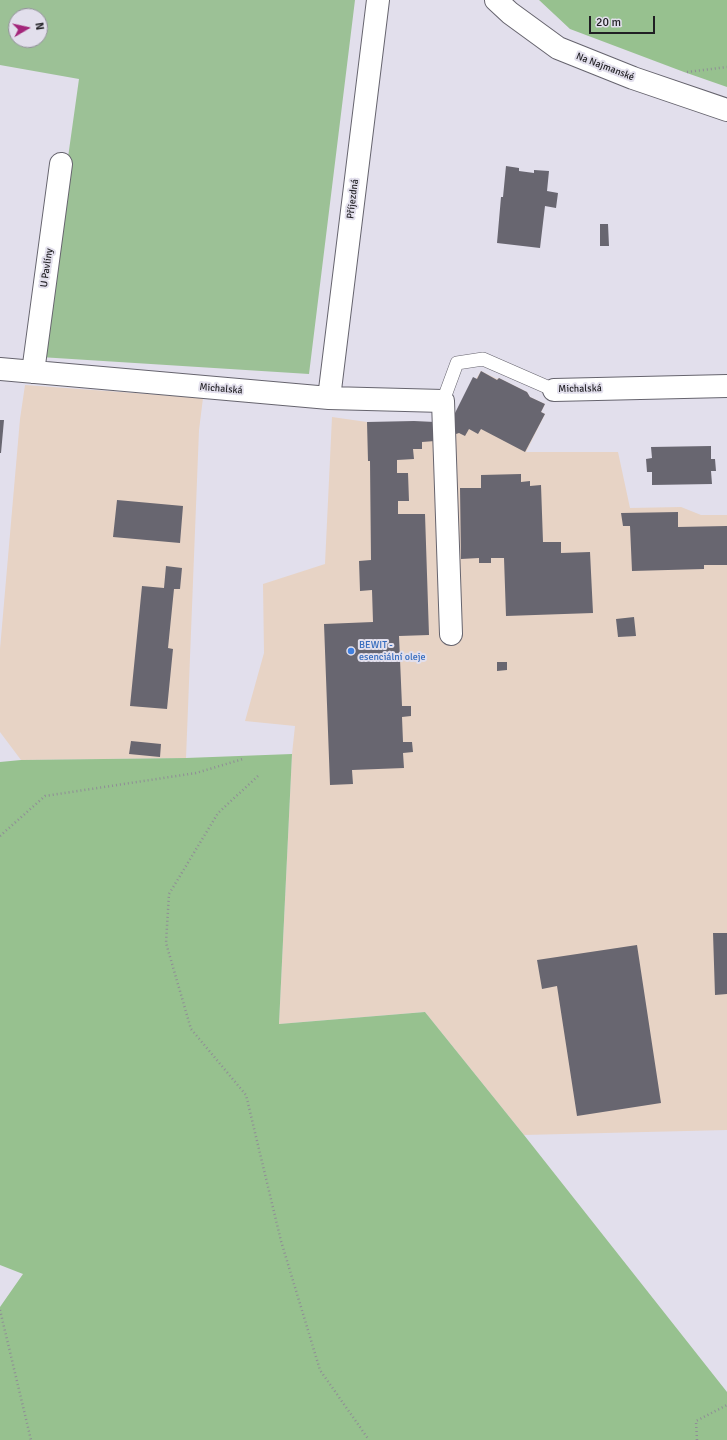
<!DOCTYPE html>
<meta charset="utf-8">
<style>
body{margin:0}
#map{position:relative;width:727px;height:1440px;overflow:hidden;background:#e2dfec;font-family:Signika,sans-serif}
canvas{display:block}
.north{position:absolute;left:8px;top:8px;width:40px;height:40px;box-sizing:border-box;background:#e2dfec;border:1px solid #94929c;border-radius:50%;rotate:81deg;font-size:11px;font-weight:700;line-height:16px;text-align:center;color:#201f23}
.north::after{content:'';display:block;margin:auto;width:14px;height:18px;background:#a3267a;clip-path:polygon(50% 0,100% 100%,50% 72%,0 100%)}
.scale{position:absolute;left:589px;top:16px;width:66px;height:18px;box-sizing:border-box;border:2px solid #201f23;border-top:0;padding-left:5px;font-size:12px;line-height:14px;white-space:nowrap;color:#201f23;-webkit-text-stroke:3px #e2dfec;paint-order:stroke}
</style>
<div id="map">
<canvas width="727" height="1440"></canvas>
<div class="north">N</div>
<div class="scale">20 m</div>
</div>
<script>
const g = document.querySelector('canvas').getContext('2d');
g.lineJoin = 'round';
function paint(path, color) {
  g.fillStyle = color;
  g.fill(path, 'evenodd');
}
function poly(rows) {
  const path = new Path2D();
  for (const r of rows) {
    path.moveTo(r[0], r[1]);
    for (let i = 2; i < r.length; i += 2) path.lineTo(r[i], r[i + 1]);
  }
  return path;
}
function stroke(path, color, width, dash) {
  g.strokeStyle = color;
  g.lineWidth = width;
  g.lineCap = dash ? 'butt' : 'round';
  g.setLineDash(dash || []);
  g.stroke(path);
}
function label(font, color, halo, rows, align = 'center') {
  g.font = font + ' Signika,sans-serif';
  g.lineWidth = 4;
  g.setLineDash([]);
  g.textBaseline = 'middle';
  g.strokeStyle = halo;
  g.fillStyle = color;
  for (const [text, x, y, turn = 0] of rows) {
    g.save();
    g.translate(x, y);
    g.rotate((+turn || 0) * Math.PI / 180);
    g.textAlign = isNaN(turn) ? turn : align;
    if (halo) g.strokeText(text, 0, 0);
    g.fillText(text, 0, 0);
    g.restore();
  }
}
paint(poly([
 [481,371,497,379,499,378,527,392,530,397,545,404,541,412,545,414,526,452,618,452,630,508,681,507,701,515,727,515,727,1130,524,1135,425,1012,279,1024,292,754,295,726,245,721,264,653,263,584,325,564,332,417,367,422,435,422,454,415],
 [25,385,203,398,199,430,186,758,21,760,0,732,0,649,20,419]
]), '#e7d3c5');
paint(poly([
 [0,0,355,0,309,374,40,357,79,79,0,65],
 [16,16,40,16,40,40,16,40]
]), '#9cc196');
paint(poly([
 [539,0,727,0,727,87,684,72,570,29],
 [292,754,279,1024,425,1012,524,1135,727,1392,727,1440,0,1440,0,1307,23,1274,0,1265,0,762,21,760,186,758]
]), '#97c18f');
paint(poly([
 [506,166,519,168,519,171,534,173,534,170,549,171,547,191,558,193,556,208,545,206,540,248,497,243,501,197,503,197],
 [600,224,608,224,609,246,600,246],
 [481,371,497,380,499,378,527,392,530,397,545,404,541,412,545,414,525,452,481,429,478,434,469,429,465,436,459,433,453,435,454,415,473,377,477,379],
 [0,420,4,420,1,453,0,453],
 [414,421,435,422,435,441,422,442,422,449,413,449,414,459,397,460,397,473,408,473,409,501,398,501,398,514,425,514,429,635,399,636,402,706,411,706,411,716,402,717,403,742,412,742,413,752,403,753,404,768,352,770,353,784,330,785,324,624,373,622,372,590,360,591,359,561,371,560,370,461,368,461,367,422],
 [711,446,711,459,715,459,716,471,711,471,712,484,652,485,652,472,647,472,646,459,652,458,651,447],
 [521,474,521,482,530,481,530,486,541,485,543,542,561,542,561,553,590,552,593,613,506,616,504,558,491,558,491,563,479,563,479,558,461,559,460,488,481,488,481,475],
 [117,500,183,506,180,543,113,537],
 [678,512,678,527,727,526,727,565,704,565,704,569,632,571,630,526,623,526,621,513],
 [166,566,182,568,180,589,174,589,168,648,173,649,167,709,130,706,142,586,164,588],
 [634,617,636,636,618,637,616,619],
 [497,662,507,662,507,670,497,671],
 [131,741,161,744,160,757,129,754],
 [713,933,727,933,727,994,715,995],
 [637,945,661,1103,577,1116,557,986,542,989,537,960]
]), '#686670');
const service = poly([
 [443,401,457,363,483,359,554,390]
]);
const minor = poly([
 [496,0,510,13,558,48,633,78,727,110],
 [0,369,329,398,443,401,451,634],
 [33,372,61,164],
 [554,390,727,386],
 [329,398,378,0]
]);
stroke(service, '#66646e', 14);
stroke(minor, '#66646e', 24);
stroke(poly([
 [687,72,727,67],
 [258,776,218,813,169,894,166,943,191,1029,246,1095,281,1241,320,1370,369,1440],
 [0,836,45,796,196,773,243,759],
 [0,1310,31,1440],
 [697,1440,696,1421,727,1405]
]), '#8f8d96', 2.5, [1, 3]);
stroke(service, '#fff', 13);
stroke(minor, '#fff', 22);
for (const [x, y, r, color] of [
 [351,651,4,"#3f7fe0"]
]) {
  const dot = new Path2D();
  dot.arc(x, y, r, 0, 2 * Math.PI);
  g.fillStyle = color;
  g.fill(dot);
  stroke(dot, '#e2dfec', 1.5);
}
label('10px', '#201f23', '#e2dfec', [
 ["Na Najmanské",605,67,21],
 ["Příjezdná",353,199,-83],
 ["U Pavlíny",47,268,-82],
 ["Michalská",221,389,5],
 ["Michalská",580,389,-1]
]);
label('10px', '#366cbe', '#e2dfec', [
 ["BEWIT -",359,645],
 ["esenciální oleje",359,657]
], 'left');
</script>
